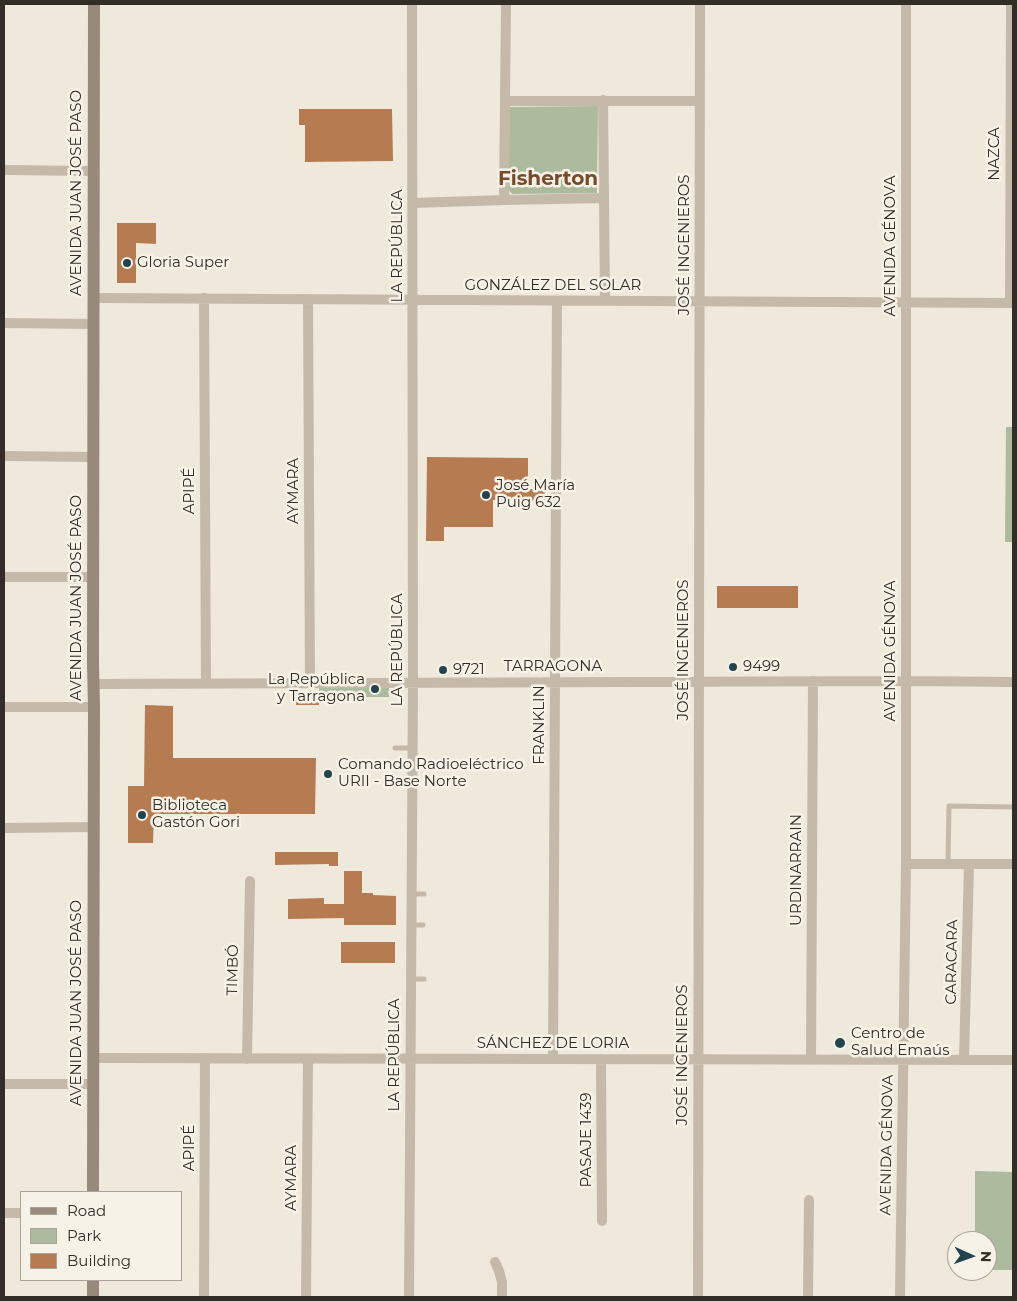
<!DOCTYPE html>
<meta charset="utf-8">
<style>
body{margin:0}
#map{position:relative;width:1017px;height:1301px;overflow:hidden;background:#eee9db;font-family:Montserrat,sans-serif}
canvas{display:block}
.frame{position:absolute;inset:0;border:5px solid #332d28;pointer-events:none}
.legend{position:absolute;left:20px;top:1191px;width:162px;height:90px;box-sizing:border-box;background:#f7f2e7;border:1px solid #a9a39b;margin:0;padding:6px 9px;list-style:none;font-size:15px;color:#332d28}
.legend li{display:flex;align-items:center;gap:10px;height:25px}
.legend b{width:25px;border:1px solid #a9a39b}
.north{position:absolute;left:947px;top:1231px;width:50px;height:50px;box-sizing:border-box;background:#f7f2e7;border:1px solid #a9a39b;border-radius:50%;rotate:92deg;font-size:14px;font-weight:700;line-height:20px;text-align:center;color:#332d28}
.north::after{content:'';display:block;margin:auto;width:18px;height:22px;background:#22444f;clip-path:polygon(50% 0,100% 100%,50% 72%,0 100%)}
</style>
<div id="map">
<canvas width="1017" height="1301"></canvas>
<div class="frame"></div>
<ul class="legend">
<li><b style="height:6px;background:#988a7b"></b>Road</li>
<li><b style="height:14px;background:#acbb9d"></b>Park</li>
<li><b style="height:14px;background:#b77b51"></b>Building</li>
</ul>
<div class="north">N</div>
</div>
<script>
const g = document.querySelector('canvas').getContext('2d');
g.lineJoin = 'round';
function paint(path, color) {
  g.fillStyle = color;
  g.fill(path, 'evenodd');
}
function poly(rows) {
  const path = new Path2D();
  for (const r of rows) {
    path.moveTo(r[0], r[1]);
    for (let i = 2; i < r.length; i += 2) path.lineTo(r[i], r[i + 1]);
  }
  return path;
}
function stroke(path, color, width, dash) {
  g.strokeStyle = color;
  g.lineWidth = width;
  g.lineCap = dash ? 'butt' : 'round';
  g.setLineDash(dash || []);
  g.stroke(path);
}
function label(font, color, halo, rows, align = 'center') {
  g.font = font + ' Montserrat,sans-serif';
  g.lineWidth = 5;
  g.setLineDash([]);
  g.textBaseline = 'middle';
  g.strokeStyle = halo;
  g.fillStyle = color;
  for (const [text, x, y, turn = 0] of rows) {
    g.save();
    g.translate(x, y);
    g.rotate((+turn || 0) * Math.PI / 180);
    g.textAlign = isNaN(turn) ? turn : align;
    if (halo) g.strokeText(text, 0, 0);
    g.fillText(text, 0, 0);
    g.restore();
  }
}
paint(poly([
 [598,106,597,193,512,194,508,189,509,107],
 [1006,427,1013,427,1013,542,1005,542],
 [319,688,389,688,389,697,319,697],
 [975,1171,1013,1172,1013,1270,987,1270,987,1241,975,1241]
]), '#acbb9d');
paint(poly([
 [299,109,392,109,393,161,305,162,305,125,299,125],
 [117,223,156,223,156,244,136,243,136,283,117,283],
 [427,457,528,458,528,489,545,489,545,501,493,500,493,527,444,527,444,541,426,541],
 [717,586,798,586,798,608,717,608],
 [296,695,319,695,319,705,296,705],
 [145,705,173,706,173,758,316,758,315,814,154,814,153,843,128,843,128,786,144,786],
 [275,852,338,852,338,866,329,866,329,864,275,865],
 [344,871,362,871,362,893,373,893,373,895,396,896,396,925,344,925,344,918,288,919,288,899,324,898,324,904,344,904],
 [341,942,395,942,395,963,341,963]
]), '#b77b51');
stroke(poly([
 [395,748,412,748],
 [948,864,949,806,1013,807],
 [412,894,424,894],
 [412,925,423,925],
 [411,979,424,979]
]), '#c5baa9', 5);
stroke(poly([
 [603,100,604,198],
 [505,101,700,101],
 [4,170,94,171],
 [504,200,506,4],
 [413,203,504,200,604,198,605,301],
 [93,298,1013,303],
 [204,298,206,683],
 [308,300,310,683],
 [1010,303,1011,4],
 [4,323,93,324],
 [4,456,93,457],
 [4,577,93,577],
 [93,684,906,681,1013,682],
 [4,707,94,707],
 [4,828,94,827],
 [906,864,1013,864],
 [93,1058,1013,1060],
 [247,1059,250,881],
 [553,1059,557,301],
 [601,1059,602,1221],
 [811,1060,813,681],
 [964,1060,969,864],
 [4,1084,93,1084],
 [4,1213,21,1213],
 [495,1262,499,1271,502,1282,502,1297],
 [204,1297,205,1058],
 [306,1297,308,1059],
 [409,1297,413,683,412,4],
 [698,1297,700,4],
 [808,1297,809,1200],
 [900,1297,906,864,906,4]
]), '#c5baa9', 10);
stroke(poly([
 [93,1192,94,707,93,664,94,4],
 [93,1297,93,1280]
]), '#988a7b', 12);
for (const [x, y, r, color] of [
 [127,263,5,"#22444f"],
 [486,495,5,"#22444f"],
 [733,667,5,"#22444f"],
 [443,670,5,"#22444f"],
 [375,689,5,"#22444f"],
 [328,774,5,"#22444f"],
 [142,815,5,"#22444f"],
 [840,1043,6,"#22444f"]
]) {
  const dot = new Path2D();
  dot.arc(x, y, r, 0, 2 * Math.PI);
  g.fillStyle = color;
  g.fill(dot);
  stroke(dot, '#f7f2e7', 2);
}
label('15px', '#332d28', '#f7f2e7', [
 ["NAZCA",995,154,-90],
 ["AVENIDA JUAN JOSÉ PASO",77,193,-90],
 ["JOSÉ INGENIEROS",685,245,-90],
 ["LA REPÚBLICA",398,246,-90],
 ["AVENIDA GÉNOVA",891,246,-90],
 ["GONZÁLEZ DEL SOLAR",553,286],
 ["APIPÉ",190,491,-90],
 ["AYMARA",294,491,-90],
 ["AVENIDA JUAN JOSÉ PASO",77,598,-90],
 ["LA REPÚBLICA",398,650,-90],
 ["JOSÉ INGENIEROS",684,650,-90],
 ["AVENIDA GÉNOVA",891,651,-90],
 ["TARRAGONA",553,667],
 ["FRANKLIN",540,725,-90],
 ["URDINARRAIN",797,870,-90],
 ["CARACARA",952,962,-89],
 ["TIMBÓ",233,970,-89],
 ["AVENIDA JUAN JOSÉ PASO",77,1003,-90],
 ["SÁNCHEZ DE LORIA",553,1044],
 ["LA REPÚBLICA",395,1055,-90],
 ["JOSÉ INGENIEROS",683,1055,-90],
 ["PASAJE 1439",587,1140,-90],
 ["AVENIDA GÉNOVA",887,1145,-89],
 ["APIPÉ",190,1148,-90],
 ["AYMARA",292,1178,-90]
]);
label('15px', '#332d28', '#f7f2e7', [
 ["Gloria Super",137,263],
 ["José María",496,486],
 ["Puig 632",496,503],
 ["9499",743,667],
 ["9721",453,670],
 ["La República",365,680,"right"],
 ["y Tarragona",365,697,"right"],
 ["Comando Radioeléctrico",338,765],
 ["URII - Base Norte",338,782],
 ["Biblioteca",152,806],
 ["Gastón Gori",152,823],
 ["Centro de",851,1034],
 ["Salud Emaús",851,1051]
], 'left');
label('bold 20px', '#784b2b', '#f7f2e7', [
 ["Fisherton",548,179]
]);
</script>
